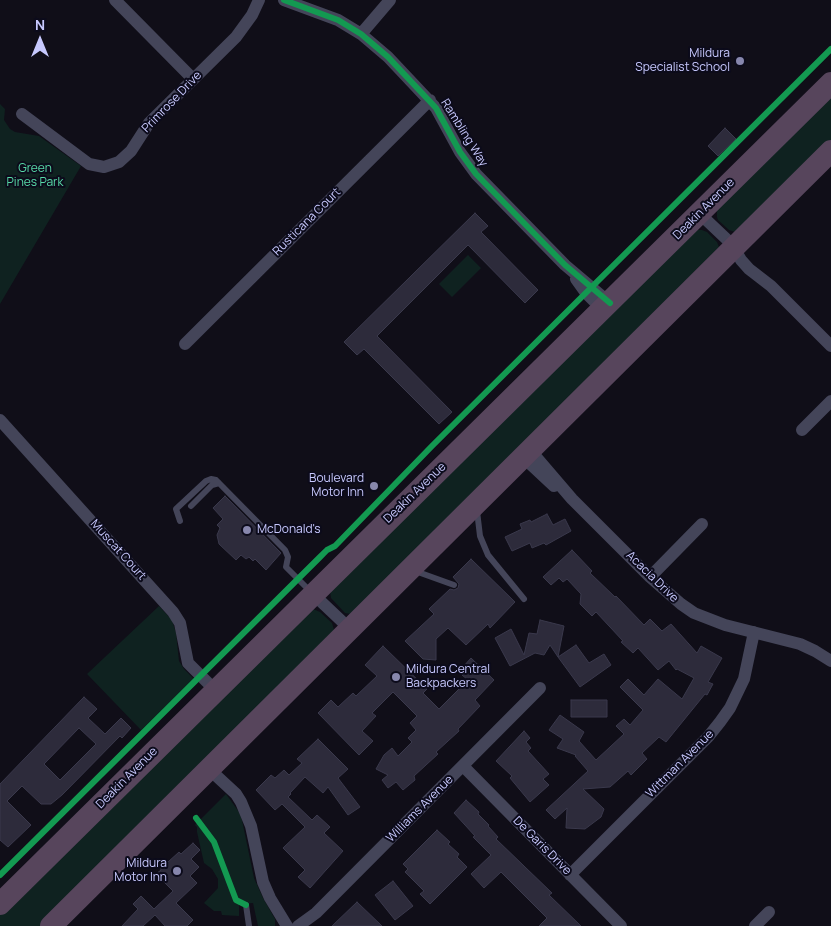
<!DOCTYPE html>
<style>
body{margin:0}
#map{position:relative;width:831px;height:926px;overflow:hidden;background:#100e18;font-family:Manrope,sans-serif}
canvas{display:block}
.north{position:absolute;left:15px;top:15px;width:50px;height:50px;-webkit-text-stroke:4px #0c0b1b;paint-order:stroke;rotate:0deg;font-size:14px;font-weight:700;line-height:20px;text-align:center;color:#c7c8fd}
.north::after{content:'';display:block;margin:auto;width:18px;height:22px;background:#c7c8fd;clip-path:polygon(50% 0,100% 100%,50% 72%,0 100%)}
</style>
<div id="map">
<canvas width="831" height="926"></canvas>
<div class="north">N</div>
</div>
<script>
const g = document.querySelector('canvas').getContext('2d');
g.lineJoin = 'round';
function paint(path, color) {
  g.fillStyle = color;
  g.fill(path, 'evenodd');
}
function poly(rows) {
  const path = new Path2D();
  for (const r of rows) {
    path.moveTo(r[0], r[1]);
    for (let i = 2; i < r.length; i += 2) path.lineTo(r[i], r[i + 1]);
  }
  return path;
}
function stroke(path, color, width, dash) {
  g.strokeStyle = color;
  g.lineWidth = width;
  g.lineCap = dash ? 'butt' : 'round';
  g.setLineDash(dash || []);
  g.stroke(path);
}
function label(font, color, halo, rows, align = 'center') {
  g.font = font + ' Manrope,sans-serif';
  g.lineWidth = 4;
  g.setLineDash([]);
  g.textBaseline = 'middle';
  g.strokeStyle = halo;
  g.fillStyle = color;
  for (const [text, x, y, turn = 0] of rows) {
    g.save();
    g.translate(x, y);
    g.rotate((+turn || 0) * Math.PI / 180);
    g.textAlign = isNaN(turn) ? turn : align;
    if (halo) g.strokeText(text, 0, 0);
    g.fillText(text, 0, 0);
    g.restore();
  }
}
paint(poly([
 [831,95,831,141,735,232,729,230,718,220,717,217,717,210],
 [0,104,5,109,4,120,10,129,15,132,39,136,81,166,0,304],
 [696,230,702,230,707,232,717,242,719,247,351,614,345,613,331,598,330,591],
 [468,255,481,268,452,297,439,284],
 [159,606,172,620,176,633,179,661,184,669,194,679,141,730,87,674],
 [313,609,320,612,332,623,334,630,40,926,0,926,0,914],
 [226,794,239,812,242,820,254,878,263,898,275,919,275,926,258,926,253,903,239,904,239,916,222,915,221,911,214,911,204,903,218,888,218,879,212,869,204,863,197,832,197,827,195,825]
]), '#0f2220');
const building = poly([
 [725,128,736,139,718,156,708,146,725,128],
 [475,213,488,226,481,232,538,290,525,303,468,245,377,336,452,412,439,424,364,349,357,355,344,342,475,213],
 [225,496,281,553,266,570,255,559,253,561,249,557,246,559,241,555,236,560,219,544,217,535,220,528,217,525,223,519,213,508,225,496],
 [547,514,553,525,565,519,571,531,546,545,544,543,532,548,530,543,512,551,505,537,522,529,520,524,530,520,531,522,547,514],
 [572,550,592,571,590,573,615,597,616,596,644,625,650,619,662,631,671,624,697,653,701,646,722,658,708,682,713,684,707,695,705,694,666,742,659,737,642,753,647,759,631,775,628,771,610,787,583,789,604,809,601,817,585,829,566,828,567,808,555,819,546,810,588,771,575,756,576,755,557,748,563,739,549,730,560,715,584,732,579,741,596,760,624,734,616,726,624,719,630,725,643,710,620,687,628,679,644,695,658,679,682,699,694,678,677,669,676,670,669,661,658,670,638,648,633,653,621,642,623,641,596,612,592,616,580,604,581,594,567,579,563,582,559,578,551,585,543,577,572,550],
 [471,559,515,602,490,628,488,624,466,645,448,628,436,639,436,660,423,659,405,641,434,614,429,609,450,589,454,590,458,588,459,584,453,577,471,559],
 [540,620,564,626,558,657,550,645,544,655,535,653,510,666,495,638,511,629,524,655,529,633,537,634,540,620],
 [576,645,589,663,604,654,611,665,580,687,558,657,576,645],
 [383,646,427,689,423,693,439,709,468,680,462,675,468,671,463,667,471,658,494,680,475,700,480,706,458,729,459,731,436,752,438,754,414,776,415,780,403,790,396,782,388,788,382,780,388,775,376,769,384,755,392,748,398,756,412,742,408,738,416,730,410,723,417,716,393,692,372,713,376,716,362,731,373,741,359,755,318,713,331,700,338,707,353,693,356,696,377,676,365,665,383,646],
 [84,697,97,709,88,718,105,734,121,718,131,728,122,738,120,736,62,795,51,804,41,804,22,786,7,801,31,825,8,847,0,840,0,784,84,697],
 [79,728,96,744,60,780,44,764,79,728],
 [571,700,607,700,607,717,571,717,571,700],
 [524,731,530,738,526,742,531,748,528,751,549,774,543,779,549,785,530,802,510,778,512,776,496,761,524,731],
 [318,739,348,769,338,778,360,807,348,815,328,787,323,793,305,777,290,793,291,794,288,797,312,820,317,815,330,827,324,833,343,851,310,888,298,877,305,870,283,848,305,827,282,804,275,810,256,790,271,775,275,778,284,770,289,775,302,763,297,759,318,739],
 [466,800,479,812,478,814,489,825,488,826,498,837,496,839,552,893,549,895,581,926,539,926,547,918,501,872,484,888,471,874,491,855,473,837,475,836,454,813,466,800],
 [437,830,450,842,448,844,459,854,457,857,467,867,430,904,420,894,424,891,405,872,408,869,403,864,437,830],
 [193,843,200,850,191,859,199,867,190,876,197,883,176,903,193,920,187,926,165,926,155,915,143,926,122,926,138,909,133,904,141,896,154,909,173,891,156,874,161,870,161,861,168,862,179,852,181,854,193,843],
 [393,881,413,906,395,920,375,895,393,881],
 [357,902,382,926,332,926,357,902]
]);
paint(building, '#2d2b3b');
stroke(building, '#3a394c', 1);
stroke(poly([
 [191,506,212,485,219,483],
 [477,511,480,536,488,555,524,599],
 [180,521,176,509,206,481,211,479,216,480,285,550,288,557,286,567,311,592],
 [415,571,454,585],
 [246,905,249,926]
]), '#444559', 6);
stroke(poly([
 [115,0,193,79],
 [284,0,338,20,361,34,388,57,436,108,460,152,476,174,565,265,610,303],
 [361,34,390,0],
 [22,114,89,164,104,167,119,162,131,151,149,123,236,37,252,15,259,0],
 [700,214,738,250],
 [734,248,741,260,749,269,771,286,831,346],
 [576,279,586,293,603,310],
 [185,344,430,100],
 [0,420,173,612,180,623,188,663,215,690],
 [802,430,831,401],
 [530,450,572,499,650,577,681,604,694,613,725,625,800,644,815,651,831,661],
 [523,457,554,486],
 [650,577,702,524],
 [313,594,350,629],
 [463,766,621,926],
 [209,769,236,794,241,802,251,826,263,882,270,898,287,926],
 [570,875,708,737,720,722,730,708,744,679,754,632],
 [298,926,316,913,540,688],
 [755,926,769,912]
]), '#444559', 12);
stroke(poly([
 [0,904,831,83],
 [51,926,831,151]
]), '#57455c', 22);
stroke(poly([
 [284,0,338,20,361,34,388,57,436,108,460,152,476,174,565,265,610,303],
 [196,818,214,842,236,900,246,905],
 [0,875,319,558,327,550,335,546,432,446,831,49]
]), '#139951', 6);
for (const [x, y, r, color] of [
 [740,61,5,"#8787ad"],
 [374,486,5,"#8787ad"],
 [247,530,5,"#8787ad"],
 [396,677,5,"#8787ad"],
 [177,871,5,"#8787ad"]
]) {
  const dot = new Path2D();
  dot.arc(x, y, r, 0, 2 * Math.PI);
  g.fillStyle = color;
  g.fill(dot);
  stroke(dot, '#0c0b1b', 2);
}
label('12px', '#c7c8fd', '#0c0b1b', [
 ["Mildura",730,54],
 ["Specialist School",730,68],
 ["Boulevard",364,479],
 ["Motor Inn",364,493],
 ["McDonald's",257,530,"left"],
 ["Mildura Central",406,670,"left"],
 ["Backpackers",406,684,"left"],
 ["Mildura",167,864],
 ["Motor Inn",167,878]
], 'right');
label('12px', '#c7c8fd', '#0c0b1b', [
 ["Primrose Drive",172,102,-46],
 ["Rambling Way",464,133,58],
 ["Deakin Avenue",704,209,-45],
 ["Rusticana Court",307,222,-45],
 ["Deakin Avenue",415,493,-44],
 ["Muscat Court",118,550,48],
 ["Acacia Drive",652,577,44],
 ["Wittman Avenue",680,764,-45],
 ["Deakin Avenue",127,778,-45],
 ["Williams Avenue",420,809,-45],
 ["De Garis Drive",542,846,45]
]);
label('12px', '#57daa8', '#0c0b1b', [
 ["Green",35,169],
 ["Pines Park",35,183]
]);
</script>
